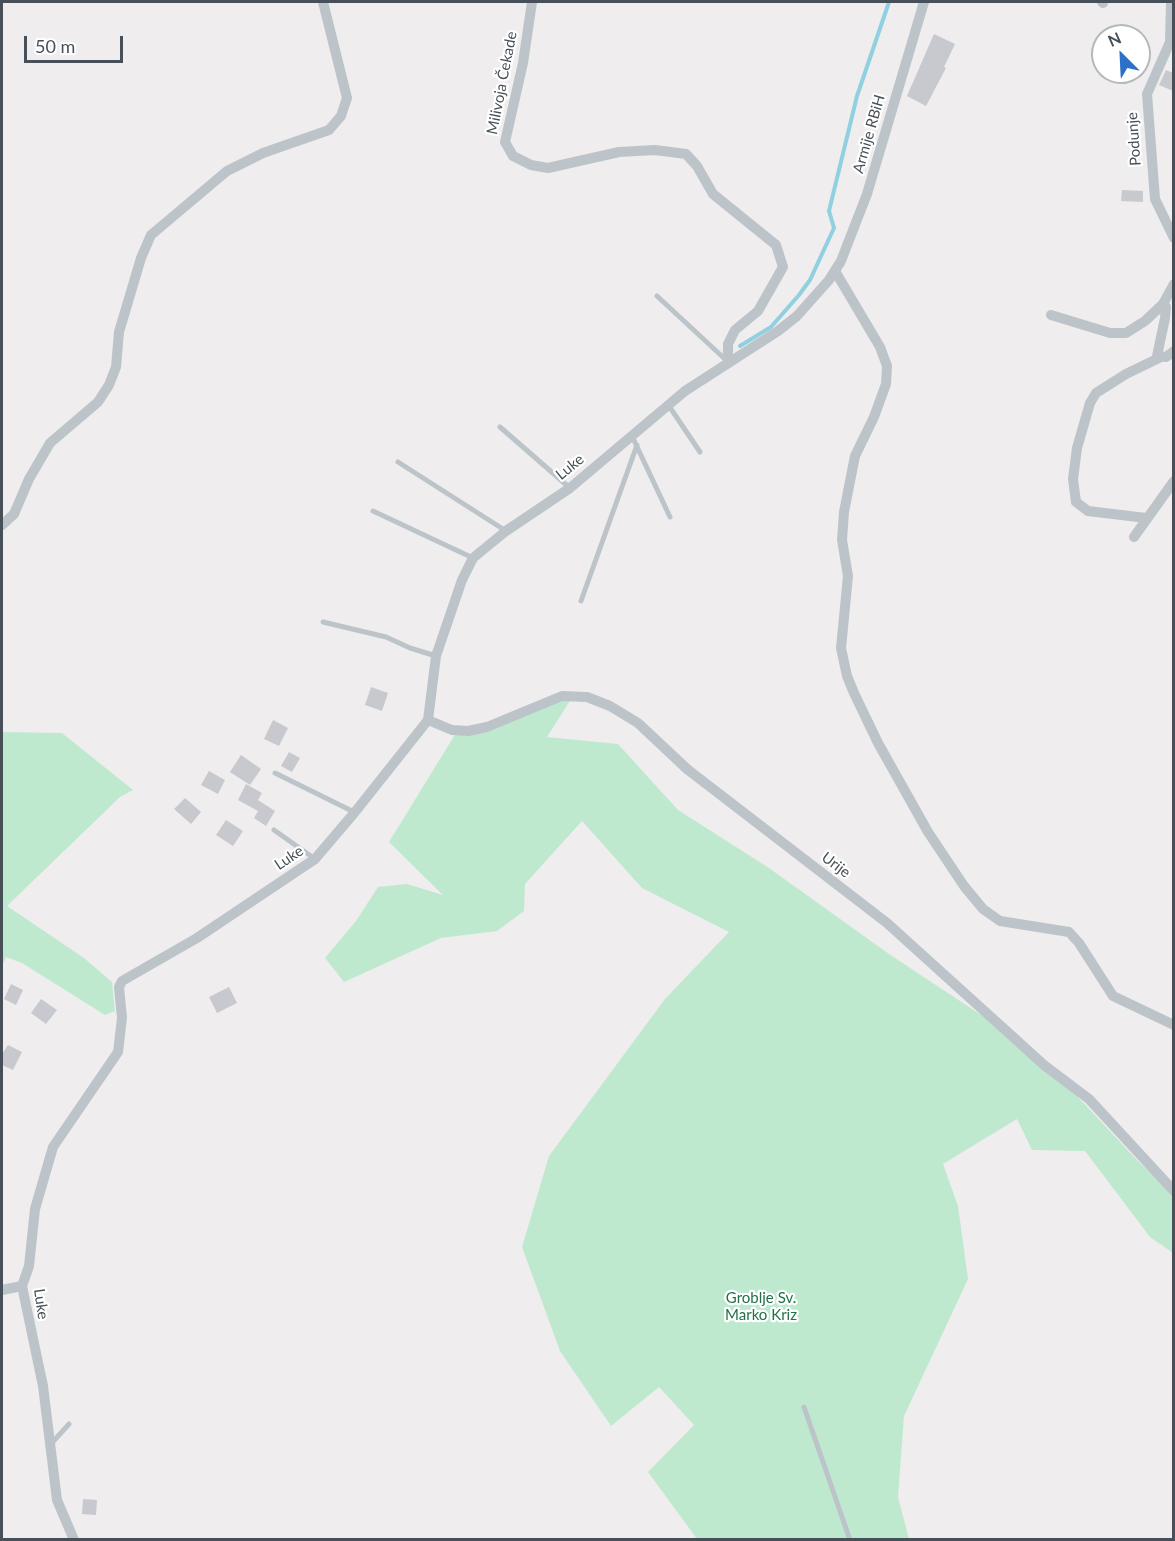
<!DOCTYPE html>
<meta charset="utf-8">
<style>
body{margin:0}
#map{position:relative;width:1175px;height:1541px;overflow:hidden;background:#efeded;font-family:Lato,sans-serif}
canvas{display:block}
.frame{position:absolute;inset:0;border:3px solid #475058;pointer-events:none}
.north{position:absolute;left:1091px;top:24px;width:60px;height:60px;box-sizing:border-box;background:#fff;border:2px solid #b5b9bc;border-radius:50%;rotate:336deg;font-size:16px;font-weight:700;line-height:24px;text-align:center;color:#475058}
.north::after{content:'';display:block;margin:auto;width:21px;height:27px;background:#2c70c9;clip-path:polygon(50% 0,100% 100%,50% 72%,0 100%)}
.scale{position:absolute;left:24px;top:36px;width:99px;height:27px;box-sizing:border-box;border:3px solid #475058;border-top:0;padding-left:8px;font-size:18px;line-height:21px;white-space:nowrap;color:#475058;-webkit-text-stroke:4px #fff;paint-order:stroke}
</style>
<div id="map">
<canvas width="1175" height="1541"></canvas>
<div class="frame"></div>
<div class="north">N</div>
<div class="scale">50 m</div>
</div>
<script>
const g = document.querySelector('canvas').getContext('2d');
g.lineJoin = 'round';
function paint(path, color) {
  g.fillStyle = color;
  g.fill(path, 'evenodd');
}
function poly(rows) {
  const path = new Path2D();
  for (const r of rows) {
    path.moveTo(r[0], r[1]);
    for (let i = 2; i < r.length; i += 2) path.lineTo(r[i], r[i + 1]);
  }
  return path;
}
function stroke(path, color, width, dash) {
  g.strokeStyle = color;
  g.lineWidth = width;
  g.lineCap = dash ? 'butt' : 'round';
  g.setLineDash(dash || []);
  g.stroke(path);
}
function label(font, color, halo, rows, align = 'center') {
  g.font = font + ' Lato,sans-serif';
  g.lineWidth = 4.5;
  g.setLineDash([]);
  g.textBaseline = 'middle';
  g.strokeStyle = halo;
  g.fillStyle = color;
  for (const [text, x, y, turn = 0] of rows) {
    g.save();
    g.translate(x, y);
    g.rotate((+turn || 0) * Math.PI / 180);
    g.textAlign = isNaN(turn) ? turn : align;
    if (halo) g.strokeText(text, 0, 0);
    g.fillText(text, 0, 0);
    g.restore();
  }
}
paint(poly([
 [573,696,547,737,618,744,678,810,769,868,889,954,1034,1050,1136,1159,1173,1194,1173,1253,1150,1237,1085,1151,1032,1150,1017,1119,943,1164,958,1206,968,1279,904,1416,898,1497,909,1539,697,1539,648,1472,694,1425,659,1387,611,1426,560,1351,522,1247,549,1156,665,999,729,932,642,888,582,821,525,884,524,911,497,931,441,938,344,982,325,958,356,921,378,887,407,884,443,895,389,842,456,733],
 [2,732,62,733,133,790,120,797,7,906,84,958,112,982,115,1011,105,1015,22,963,6,957,2,966]
]), '#bfe9cf');
stroke(poly([
 [740,346,771,327,799,295,810,280,834,228,829,211,857,96,889,2]
]), '#90d0e1', 4);
paint(poly([
 [934,34,955,44,944,67,946,68,926,106,907,96],
 [1166,70,1173,73,1173,91,1159,85],
 [1122,190,1143,191,1143,202,1121,201],
 [371,687,388,693,382,711,365,705],
 [273,720,288,728,279,746,264,739],
 [289,752,300,758,292,772,281,766],
 [241,755,261,769,250,785,230,772],
 [209,771,225,780,218,794,201,785],
 [246,784,262,793,258,800,275,811,266,826,254,818,258,811,238,800],
 [185,798,201,812,191,824,174,809],
 [226,820,243,831,233,846,216,835],
 [11,984,23,990,16,1005,4,999],
 [229,987,237,1003,217,1013,209,997],
 [41,999,57,1010,46,1024,31,1013],
 [8,1045,22,1052,13,1070,2,1065,2,1054],
 [83,1499,97,1500,96,1515,82,1514]
]), '#c7c9cf');
stroke(poly([
 [657,296,726,360],
 [669,406,700,452],
 [500,427,570,488],
 [632,436,670,517],
 [398,462,506,531],
 [373,511,473,558],
 [581,601,637,445],
 [323,622,386,637,410,648,436,656],
 [275,773,354,812],
 [274,830,315,859],
 [804,1407,850,1540],
 [50,1445,69,1424]
]), '#bcc4ca', 5);
stroke(poly([
 [532,2,523,63,505,142,513,156,531,165,548,168,619,152,655,150,686,154,697,166,713,194,776,245,783,267,758,311,735,330,728,344,728,362],
 [1102,2,1103,3],
 [1171,2,1170,42,1147,94,1155,199,1174,238],
 [835,271,880,347,887,366,886,384,874,417,855,456,844,512,842,540,848,576,841,648,847,676,854,693,878,743,928,832,964,886,983,909,1000,921,1069,932,1079,943,1113,996,1174,1025],
 [1163,304,1166,307,1165,318,1157,356,1166,357,1174,351],
 [1051,315,1110,333,1126,333,1145,321,1163,304,1174,284],
 [1146,518,1088,511,1076,502,1073,479,1077,448,1090,403,1096,393,1126,374,1161,357],
 [2,525,14,514,29,479,50,443,98,402,109,385,116,367,119,332,141,258,151,235,227,171,263,153,329,130,341,116,347,98,323,2],
 [1134,537,1174,481],
 [428,720,452,730,468,731,487,727,562,696,587,697,610,706,638,723,687,769,887,923,1044,1065,1089,1099,1174,1191],
 [2,1290,22,1286],
 [74,1540,57,1500,43,1386,22,1286,29,1266,35,1209,53,1147,118,1052,122,1018,119,987,122,981,197,938,315,859,355,812,428,720,436,656,462,580,473,558,506,531,570,488,685,391,778,331,797,316,829,280,841,261,867,194,924,2]
]), '#bcc4ca', 10);
label('15px', '#475058', '#fff', [
 ["Milivoja Čekade",502,83,-79],
 ["Armije RBiH",869,134,-74],
 ["Podunje",1134,139,-94],
 ["Luke",570,467,-39],
 ["Luke",289,858,-34],
 ["Urije",836,865,37],
 ["Luke",41,1304,82]
]);
label('15px', '#207049', '#fff', [
 ["Groblje Sv.",761,1298],
 ["Marko Kriz",761,1315]
]);
</script>
